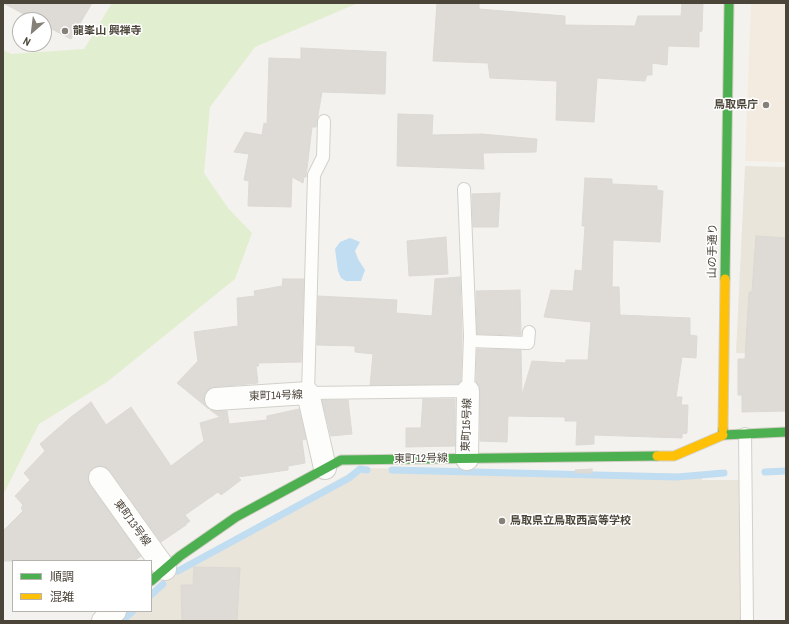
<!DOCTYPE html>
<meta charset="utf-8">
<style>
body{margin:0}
#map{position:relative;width:789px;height:624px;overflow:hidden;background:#f4f2ee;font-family:"Archivo Narrow","Noto Sans JP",sans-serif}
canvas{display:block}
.frame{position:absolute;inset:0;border:4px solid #4b4439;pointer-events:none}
.legend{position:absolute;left:12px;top:560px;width:140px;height:52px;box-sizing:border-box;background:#fff;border:1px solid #b7b4b0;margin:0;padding:5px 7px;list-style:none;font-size:12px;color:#4b4439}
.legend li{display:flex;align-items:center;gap:8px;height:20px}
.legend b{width:20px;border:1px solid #b7b4b0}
.north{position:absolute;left:12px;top:12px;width:40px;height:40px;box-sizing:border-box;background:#fff;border:1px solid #b7b4b0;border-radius:50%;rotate:208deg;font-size:11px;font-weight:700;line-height:16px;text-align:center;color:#4b4439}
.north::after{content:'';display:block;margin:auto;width:14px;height:18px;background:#868178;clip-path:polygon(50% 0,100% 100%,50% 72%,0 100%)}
</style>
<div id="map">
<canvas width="789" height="624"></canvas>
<div class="frame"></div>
<ul class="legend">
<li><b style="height:5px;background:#4caf50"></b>順調</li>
<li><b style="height:5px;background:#ffc107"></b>混雑</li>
</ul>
<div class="north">N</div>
</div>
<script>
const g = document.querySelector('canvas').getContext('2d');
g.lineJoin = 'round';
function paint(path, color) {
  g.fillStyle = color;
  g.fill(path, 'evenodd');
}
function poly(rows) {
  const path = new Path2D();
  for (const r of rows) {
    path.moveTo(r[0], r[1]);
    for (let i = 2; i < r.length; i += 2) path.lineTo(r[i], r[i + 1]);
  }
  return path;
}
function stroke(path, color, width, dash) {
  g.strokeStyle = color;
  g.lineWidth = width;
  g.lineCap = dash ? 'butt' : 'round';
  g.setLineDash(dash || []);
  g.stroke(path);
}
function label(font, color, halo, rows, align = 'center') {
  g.font = font + ' "Archivo Narrow","Noto Sans JP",sans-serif';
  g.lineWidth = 3;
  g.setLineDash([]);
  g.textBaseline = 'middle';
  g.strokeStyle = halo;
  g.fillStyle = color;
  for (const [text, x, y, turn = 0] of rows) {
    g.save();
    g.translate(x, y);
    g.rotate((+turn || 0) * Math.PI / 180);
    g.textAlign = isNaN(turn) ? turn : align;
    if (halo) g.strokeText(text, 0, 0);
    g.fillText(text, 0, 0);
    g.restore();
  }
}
paint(poly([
 [751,3,786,3,786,162,745,161]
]), '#f3ebdf');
paint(poly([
 [745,166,786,167,786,354,736,353],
 [359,468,701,474,702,480,741,480,742,621,117,621,129,611,151,611,151,593,190,561]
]), '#eae5da');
paint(poly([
 [112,3,358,3,255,47,210,107,204,173,228,208,252,233,235,279,107,382,39,424,3,495,3,50,11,54,84,49]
]), '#e1eecf');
paint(poly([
 [350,238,360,242,355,251,358,259,365,270,361,281,346,281,341,278,338,271,335,249,340,242]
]), '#c0ddf1');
stroke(poly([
 [392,470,677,477,724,473],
 [765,472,786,471],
 [178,571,349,478,360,469,367,470],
 [151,595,163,584],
 [122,621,133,611]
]), '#c0ddf1', 7);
const building = poly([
 [3,3,92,3,71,39,44,25,44,20,35,20,3,3],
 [437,3,479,3,479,9,565,16,565,25,635,26,638,16,681,16,682,3,703,3,702,31,699,32,699,47,668,46,667,65,652,63,652,75,647,75,645,81,597,78,594,122,556,120,557,81,490,78,488,63,433,61,437,3],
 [301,48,386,52,385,94,322,92,316,127,312,127,306,177,304,177,303,183,292,177,291,207,248,206,249,181,244,180,249,154,234,152,245,132,262,135,264,123,267,124,269,58,301,59,301,48],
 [398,114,433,115,432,135,482,134,537,139,536,152,483,153,484,169,397,166,398,114],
 [585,178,612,179,612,184,657,186,657,190,663,191,660,242,613,240,612,287,619,287,620,315,690,318,690,335,697,336,696,358,682,357,676,397,682,397,681,405,688,405,687,433,682,434,682,438,594,435,594,444,576,445,577,421,565,421,565,417,508,416,507,442,480,441,480,391,476,382,477,349,521,350,522,395,532,361,566,363,566,360,588,360,591,322,544,317,551,290,573,291,575,270,582,271,585,226,582,226,585,178],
 [500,193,498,227,473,227,472,194,500,193],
 [756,236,786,238,786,411,742,412,742,395,738,395,738,359,745,359,749,292,752,292,756,236],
 [446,237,448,274,409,276,407,241,446,237],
 [460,277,462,336,461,381,458,384,370,385,373,354,355,352,355,346,317,345,318,296,397,300,396,313,432,316,435,279,460,277],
 [283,279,304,279,301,362,258,363,259,366,256,366,258,383,215,387,209,389,205,394,204,399,205,406,209,409,177,383,198,361,194,332,238,326,237,298,255,296,254,291,282,286,283,279],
 [520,290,521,335,477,334,476,291,520,290],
 [423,399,455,399,455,446,406,447,406,428,421,428,423,399],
 [322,400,348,400,352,434,331,436,322,400],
 [91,402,106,425,131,407,171,466,204,441,200,423,220,417,210,410,227,411,229,424,267,420,267,416,299,409,306,439,302,440,305,463,288,466,288,470,238,477,241,480,221,495,218,492,185,515,190,521,186,524,186,525,161,542,110,471,105,467,98,466,93,468,89,472,88,479,90,485,141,556,134,561,3,561,3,531,23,511,21,508,23,505,15,496,30,480,24,473,45,451,40,444,71,417,91,402],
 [592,469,592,473,575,473,575,470,592,469],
 [194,567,240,568,237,621,182,620,181,585,193,585,194,567]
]);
paint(building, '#dedbd6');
stroke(building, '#dcd9d4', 1);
const lane = poly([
 [324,121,323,157,314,175,308,393,468,391,470,336,464,189],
 [470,341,528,343,529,332],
 [745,434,747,621]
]);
const street = poly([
 [216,399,308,393,325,468],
 [467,459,468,391],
 [100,478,165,569],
 [103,621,115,611]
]);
const fast = poly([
 [725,279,729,3],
 [723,429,723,435,786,432],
 [151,581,180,556,236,517,341,460,657,456]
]);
const slow = poly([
 [723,429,725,279],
 [657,456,674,456,723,435]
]);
stroke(lane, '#d2d0cb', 14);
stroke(street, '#d2d0cb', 24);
stroke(fast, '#d3cfc5', 11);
stroke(slow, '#d3cfc5', 11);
stroke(lane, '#fdfdfc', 12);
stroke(street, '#fdfdfc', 22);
stroke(fast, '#4caf50', 9);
stroke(slow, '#ffc107', 9);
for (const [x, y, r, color] of [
 [65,31,4,"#868178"],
 [766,105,4,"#868178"],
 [502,521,4,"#868178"]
]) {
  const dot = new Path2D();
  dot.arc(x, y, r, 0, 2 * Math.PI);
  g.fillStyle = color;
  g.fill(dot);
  stroke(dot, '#fff', 1.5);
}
label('bold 11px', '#4b4439', '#fff', [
 ["龍峯山 興禅寺",73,31],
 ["鳥取県庁",758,105,"right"],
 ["鳥取県立鳥取西高等学校",510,521]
], 'left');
label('11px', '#4b4439', '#fff', [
 ["山の手通り",713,251,-89],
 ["東町14号線",276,396,-2],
 ["東町15号線",467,425,-88],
 ["東町12号線",421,459,-1],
 ["東町13号線",132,523,54]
]);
</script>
